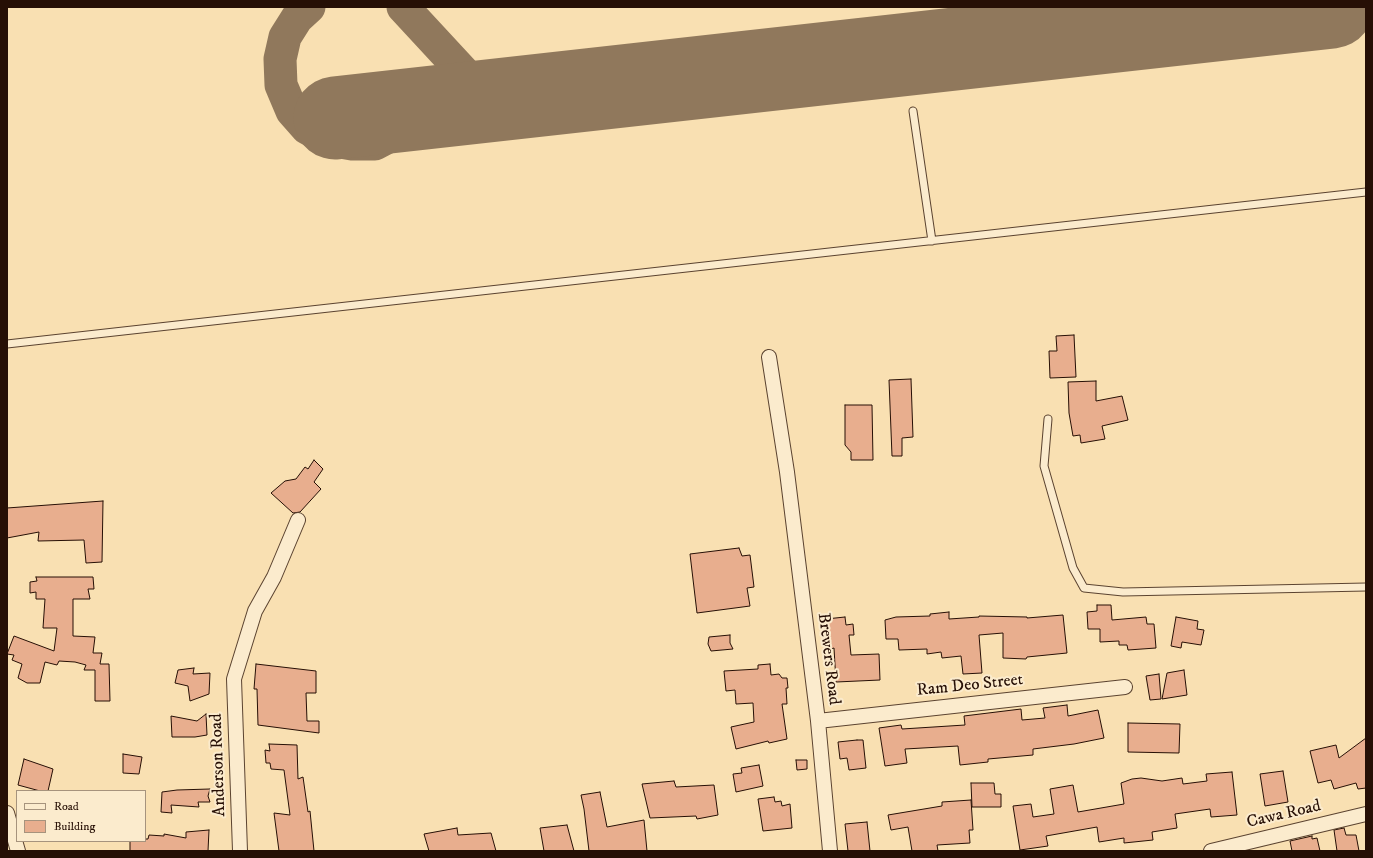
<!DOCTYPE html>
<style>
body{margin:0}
#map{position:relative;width:1373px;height:858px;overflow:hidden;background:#f9e0b2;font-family:"IM FELL DW Pica",serif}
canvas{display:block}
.frame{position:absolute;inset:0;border:8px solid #260f05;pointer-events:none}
.legend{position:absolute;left:16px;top:790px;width:130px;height:52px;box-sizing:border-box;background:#fbebcd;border:1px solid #a6937d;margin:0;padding:5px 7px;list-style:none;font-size:12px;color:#260f05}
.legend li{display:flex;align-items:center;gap:8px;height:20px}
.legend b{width:20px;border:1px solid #a6937d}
</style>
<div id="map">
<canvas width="1373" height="858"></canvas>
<div class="frame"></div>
<ul class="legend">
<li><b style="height:5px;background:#fbebcd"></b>Road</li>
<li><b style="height:11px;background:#e8ae8e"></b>Building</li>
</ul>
</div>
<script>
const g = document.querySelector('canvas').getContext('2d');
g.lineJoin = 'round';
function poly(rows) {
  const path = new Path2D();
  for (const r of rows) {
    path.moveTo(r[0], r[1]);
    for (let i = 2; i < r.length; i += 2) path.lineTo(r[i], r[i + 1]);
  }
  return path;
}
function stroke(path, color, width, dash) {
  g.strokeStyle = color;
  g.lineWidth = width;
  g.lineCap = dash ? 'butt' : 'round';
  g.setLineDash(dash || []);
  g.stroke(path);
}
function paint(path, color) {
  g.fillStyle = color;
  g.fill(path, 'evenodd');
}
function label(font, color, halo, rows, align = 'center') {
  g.font = font + ' "IM FELL DW Pica",serif';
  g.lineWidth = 4;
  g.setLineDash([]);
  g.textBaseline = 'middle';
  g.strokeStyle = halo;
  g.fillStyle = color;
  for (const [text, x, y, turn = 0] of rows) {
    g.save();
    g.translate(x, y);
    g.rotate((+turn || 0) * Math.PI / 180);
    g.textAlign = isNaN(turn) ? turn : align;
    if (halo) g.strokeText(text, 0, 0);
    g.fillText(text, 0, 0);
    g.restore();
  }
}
stroke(poly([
 [309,7,297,18,285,37,280,59,281,85,292,111,307,128,329,140,352,144,375,144,392,135,407,124,419,109],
 [403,7,465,74,489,88,519,97]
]), '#90785c', 33);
stroke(poly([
 [335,118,1332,7]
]), '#90785c', 83);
const building = poly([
 [1074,335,1076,377,1050,378,1049,351,1057,351,1056,336,1074,335],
 [911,379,913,437,902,438,902,456,892,456,889,380,911,379],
 [1096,381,1096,401,1122,396,1128,420,1102,426,1105,439,1081,443,1080,435,1073,436,1069,413,1068,382,1096,381],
 [845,405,872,405,873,460,851,460,851,452,845,445,845,405],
 [314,460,323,469,314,482,321,489,300,512,293,513,271,493,285,481,296,479,305,467,308,469,314,460],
 [103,501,102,562,86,563,84,540,38,541,39,532,7,538,7,508,103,501],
 [739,548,742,556,750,555,754,587,747,588,750,606,697,613,690,554,739,548],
 [36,577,93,577,94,589,88,589,90,599,73,599,73,636,95,637,93,653,102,653,100,664,109,664,110,701,95,701,95,670,84,670,86,665,75,662,59,661,57,665,45,662,40,683,27,683,18,678,22,664,12,660,14,655,7,654,14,636,54,651,57,628,43,628,45,599,36,599,36,592,30,593,30,582,37,581,36,577],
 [1097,605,1111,605,1112,620,1146,617,1147,624,1154,624,1156,648,1128,650,1127,645,1119,645,1119,641,1100,642,1100,629,1088,629,1087,612,1097,611,1097,605],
 [949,612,949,619,979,617,979,616,1027,617,1027,618,1063,615,1067,653,1027,657,1026,659,1003,658,1003,633,979,635,982,673,963,674,961,656,942,658,941,652,927,654,927,649,899,650,898,639,886,639,885,620,896,617,930,616,930,614,949,612],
 [845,617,846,625,853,624,854,635,849,635,851,655,879,654,880,680,836,682,834,648,831,649,829,636,824,636,826,619,845,617],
 [1176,617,1198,621,1197,629,1204,630,1201,645,1182,642,1181,648,1171,646,1176,617],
 [730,635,730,643,733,649,711,651,708,644,709,637,730,635],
 [256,664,316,671,316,693,306,693,307,721,319,721,319,733,258,725,257,689,254,689,256,664],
 [770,664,771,675,779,674,782,678,787,678,788,688,786,688,787,704,782,704,787,739,769,743,768,741,736,749,731,727,754,722,753,703,736,704,735,690,726,691,724,671,758,669,758,665,770,664],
 [194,668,193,674,210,673,209,694,190,701,188,686,175,683,178,670,194,668],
 [1184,670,1187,695,1162,699,1167,673,1184,670],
 [1159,674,1161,699,1150,700,1146,676,1159,674],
 [1067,705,1068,716,1098,710,1104,738,1074,744,1033,749,1033,755,988,759,988,762,960,765,958,746,905,749,907,763,885,766,879,728,901,725,902,729,965,725,964,716,1021,709,1022,720,1045,718,1043,708,1067,705],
 [206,714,207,735,195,737,172,737,171,716,197,721,206,714],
 [1128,723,1180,724,1179,753,1128,752,1128,723],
 [1366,738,1366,788,1358,789,1356,783,1334,789,1331,780,1318,783,1310,751,1336,745,1339,758,1366,738],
 [857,740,863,740,866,768,849,770,847,758,840,759,838,742,857,740],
 [269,744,297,745,298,779,303,777,308,812,310,811,314,851,279,851,274,813,290,815,284,770,271,769,270,763,266,763,265,750,270,751,269,744],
 [123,754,142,757,139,774,123,773,123,754],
 [24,759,53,769,48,791,40,791,18,785,24,759],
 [796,760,807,760,807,769,797,770,796,760],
 [759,765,763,786,736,792,733,774,742,773,741,768,759,765],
 [1283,771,1288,802,1265,806,1260,774,1283,771],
 [1232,772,1237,815,1211,817,1210,809,1175,814,1177,828,1152,832,1153,840,1124,843,1124,838,1099,842,1097,827,1046,836,1048,846,1020,850,1013,806,1031,804,1033,817,1054,814,1050,789,1073,785,1078,812,1124,804,1121,783,1132,779,1141,778,1162,781,1182,778,1183,784,1207,781,1206,774,1232,772],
 [674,781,676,787,714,785,718,815,697,819,696,816,650,818,642,784,674,781],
 [971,783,994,783,995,794,1001,794,1001,807,972,807,971,783],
 [210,789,208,796,210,802,198,802,199,807,171,805,172,813,161,812,162,792,177,790,210,789],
 [600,792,607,827,644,820,647,851,589,851,584,809,581,795,600,792],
 [774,797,775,802,781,801,782,806,790,804,792,828,763,831,758,799,774,797],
 [971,800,973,830,969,830,970,843,937,845,938,851,912,851,908,827,891,830,888,815,942,806,942,802,971,800],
 [867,822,870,851,848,851,845,824,867,822],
 [567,825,574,851,544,851,540,828,567,825],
 [457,828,458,835,491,833,496,851,429,851,424,834,457,828],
 [1344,828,1346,835,1356,835,1359,851,1337,851,1334,830,1344,828],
 [209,830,208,851,130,851,130,841,145,841,145,839,148,839,149,835,164,836,164,834,186,838,186,832,209,830],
 [1312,836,1312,839,1317,838,1320,851,1292,851,1290,841,1312,836]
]);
paint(building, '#e8ae8e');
stroke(building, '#260f05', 1);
const lane = poly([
 [913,111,932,241],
 [7,344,1366,192],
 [1048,419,1044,466,1073,568,1084,588,1123,592,1366,587]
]);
const street = poly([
 [769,357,787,472,818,721,830,851],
 [818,721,1125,687],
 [7,813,18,851],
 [240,851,234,679,255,611,274,577,298,520],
 [1211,851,1366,814]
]);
stroke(lane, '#5b4330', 9);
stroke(street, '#5b4330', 16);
stroke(lane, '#fbebcd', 7);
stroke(street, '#fbebcd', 14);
label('17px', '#260f05', '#fbebcd', [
 ["Brewers Road",828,659,83],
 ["Ram Deo Street",970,686,-6],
 ["Anderson Road",219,765,-92],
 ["Cawa Road",1284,815,-13]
]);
</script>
